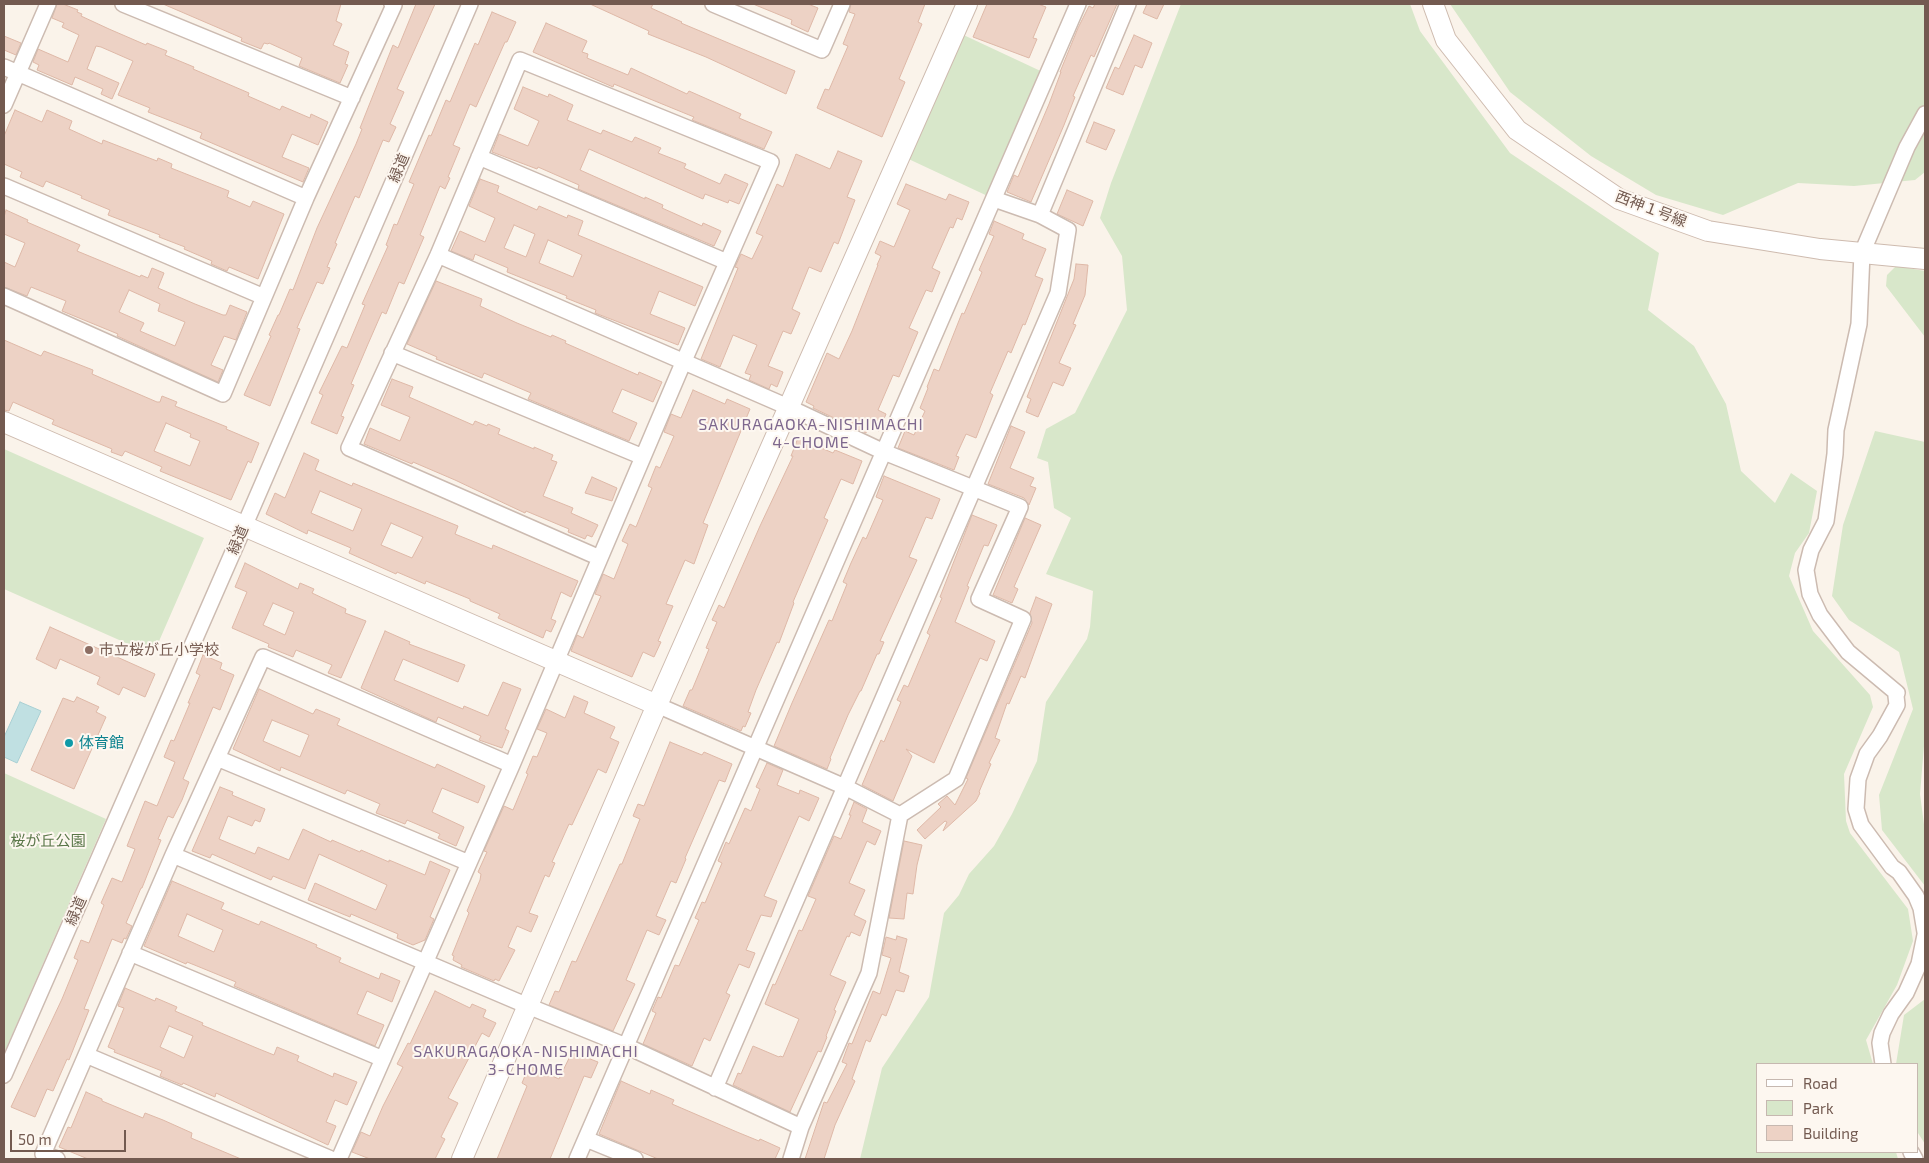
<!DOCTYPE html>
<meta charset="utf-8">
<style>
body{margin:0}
#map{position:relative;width:1929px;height:1163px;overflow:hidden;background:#faf3ea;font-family:"Exo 2",sans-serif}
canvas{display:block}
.frame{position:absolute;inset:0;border:5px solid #735a50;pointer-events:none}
.legend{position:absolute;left:1756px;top:1063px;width:162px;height:90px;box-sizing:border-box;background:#fdf7f0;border:1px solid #c6b8b0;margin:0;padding:6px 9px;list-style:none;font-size:15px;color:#735a50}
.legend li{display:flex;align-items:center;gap:10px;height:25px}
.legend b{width:25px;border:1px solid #c6b8b0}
.scale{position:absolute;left:10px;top:1130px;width:116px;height:22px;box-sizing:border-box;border:2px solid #735a50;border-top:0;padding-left:6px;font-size:15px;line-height:18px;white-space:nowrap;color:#735a50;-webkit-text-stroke:4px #fdf7f0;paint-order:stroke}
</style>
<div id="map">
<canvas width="1929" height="1163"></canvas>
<div class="frame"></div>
<ul class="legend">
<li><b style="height:6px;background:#fff"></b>Road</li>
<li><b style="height:14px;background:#d8e7ca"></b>Park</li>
<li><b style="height:14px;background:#edd2c5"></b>Building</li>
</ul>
<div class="scale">50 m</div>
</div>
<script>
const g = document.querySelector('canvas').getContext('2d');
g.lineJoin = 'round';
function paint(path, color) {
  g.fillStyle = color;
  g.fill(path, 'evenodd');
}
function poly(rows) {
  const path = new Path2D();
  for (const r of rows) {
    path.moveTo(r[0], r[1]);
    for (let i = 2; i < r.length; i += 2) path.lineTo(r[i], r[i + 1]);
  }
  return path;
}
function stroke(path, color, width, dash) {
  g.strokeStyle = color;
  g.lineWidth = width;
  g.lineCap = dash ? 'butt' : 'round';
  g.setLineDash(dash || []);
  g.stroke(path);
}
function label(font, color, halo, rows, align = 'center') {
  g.font = font + ' "Exo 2","Noto Sans JP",sans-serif';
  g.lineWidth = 4;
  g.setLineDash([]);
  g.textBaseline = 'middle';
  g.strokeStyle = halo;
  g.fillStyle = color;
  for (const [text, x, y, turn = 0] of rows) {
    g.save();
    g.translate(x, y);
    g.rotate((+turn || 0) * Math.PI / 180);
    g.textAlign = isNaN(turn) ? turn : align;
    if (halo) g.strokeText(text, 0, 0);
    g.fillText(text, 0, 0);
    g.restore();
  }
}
paint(poly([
 [1181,4,1410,4,1420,31,1510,153,1659,253,1648,310,1694,346,1726,404,1741,471,1775,503,1791,473,1817,491,1809,533,1795,553,1789,576,1813,631,1870,695,1873,707,1844,774,1846,821,1850,833,1908,909,1913,941,1897,985,1866,1040,1873,1064,1758,1064,1758,1152,1896,1152,1898,1159,860,1159,882,1068,929,997,944,913,959,895,969,874,994,846,1012,814,1037,761,1046,702,1087,639,1090,627,1093,591,1046,574,1071,518,1054,508,1048,462,1037,458,1046,429,1075,413,1127,310,1122,256,1100,218,1111,183],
 [1450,4,1925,4,1925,172,1915,180,1854,186,1798,183,1723,215,1656,195,1591,156,1510,92],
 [955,31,1047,74,994,199,900,155],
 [1896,266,1925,271,1925,337,1886,286,1887,275],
 [1875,431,1925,442,1925,734,1920,794,1925,832,1925,886,1882,830,1879,795,1913,709,1899,652,1849,620,1832,596,1843,525],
 [4,449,204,538,153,655,4,589],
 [4,773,106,819,4,1053],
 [1925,999,1925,1144,1918,1133,1918,1064,1896,1064,1904,1015]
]), '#d8e7ca');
const water = poly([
 [20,702,41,711,17,763,4,757,4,737,20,702]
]);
paint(water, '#c0e0e2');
stroke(water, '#a8cfd3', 1);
const building = poly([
 [57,4,63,4,78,10,77,12,82,14,81,16,109,29,146,45,147,43,167,51,165,55,194,67,193,69,249,93,248,96,280,110,282,106,310,118,311,114,328,122,318,145,292,134,282,157,309,168,303,182,200,138,202,133,148,112,150,108,118,95,133,61,101,47,96,46,87,69,119,83,112,99,101,94,103,89,75,77,72,85,37,70,39,65,33,62,38,49,68,62,79,35,62,27,64,23,52,18,57,4],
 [163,4,341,4,336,21,342,24,333,45,349,52,345,64,348,65,340,83,299,66,302,58,269,43,268,44,264,43,261,49,241,41,242,38,163,4],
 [416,4,435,4,397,89,404,92,390,124,396,127,389,142,383,140,359,198,355,196,335,243,337,244,327,267,330,268,323,284,317,282,297,328,300,329,270,406,244,395,271,336,269,335,278,315,279,315,290,289,293,290,317,228,356,144,362,129,360,128,393,45,398,48,416,4],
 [590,4,653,4,651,8,682,22,681,23,795,71,786,94,706,57,648,34,649,31,590,4],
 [753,4,808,4,818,8,808,32,791,24,792,20,753,4],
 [851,4,925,4,918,22,922,24,899,79,905,82,882,137,817,108,825,89,829,90,848,46,843,44,855,14,849,12,851,4],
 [987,4,1038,4,1046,7,1033,38,1037,39,1029,58,973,37,987,4],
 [1095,4,1117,4,1094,57,1091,55,1073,96,1075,97,1064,125,1031,202,1007,192,1014,175,1018,177,1049,104,1061,72,1060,72,1078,28,1089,6,1093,8,1095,4],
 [1147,4,1164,4,1157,19,1143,13,1147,4],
 [492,12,516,22,507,42,505,42,476,107,470,104,453,145,460,148,448,177,450,178,445,189,440,186,420,235,424,237,404,284,399,282,386,314,382,312,368,344,351,384,354,385,341,416,344,417,337,434,311,423,323,395,319,393,342,346,347,348,365,305,362,304,388,246,386,245,394,224,397,225,414,184,409,182,429,135,431,136,446,100,450,102,475,43,478,45,492,12],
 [546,23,587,41,582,52,588,54,587,58,628,75,631,68,687,94,689,91,741,114,739,118,772,132,764,149,692,120,694,117,650,99,614,84,613,87,533,52,546,23],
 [1134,35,1152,43,1142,68,1135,65,1123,95,1106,88,1115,67,1119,69,1134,35],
 [4,36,21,43,16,55,4,50,4,36],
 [523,87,548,97,549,94,573,105,567,120,601,134,603,130,632,142,635,137,661,148,658,153,686,164,684,168,720,184,725,174,748,184,739,204,729,200,728,203,705,194,703,199,589,149,580,170,645,199,645,197,663,205,662,208,702,226,703,223,721,231,714,246,578,189,579,185,538,167,537,169,492,152,499,134,528,146,539,121,514,109,523,87],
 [15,110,42,122,47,110,72,121,69,129,102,144,103,140,157,161,158,158,172,164,171,168,229,191,227,197,250,207,253,201,284,214,258,279,229,267,227,271,211,264,212,261,184,249,185,247,159,237,160,235,108,215,110,210,81,198,82,196,46,181,43,187,20,177,22,172,4,164,4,136,15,110],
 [1094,122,1115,130,1106,150,1086,142,1094,122],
 [838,151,862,161,847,197,855,200,838,244,834,242,821,272,809,267,792,309,800,313,791,334,783,331,768,366,783,372,777,387,771,384,769,389,749,380,751,375,745,373,757,345,733,335,720,367,701,359,738,268,735,267,741,254,752,259,763,236,756,233,777,184,783,187,796,154,830,169,838,151],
 [480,179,499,186,497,192,537,210,539,206,567,218,568,215,583,221,578,235,703,287,695,306,659,291,650,314,685,328,678,345,595,313,596,310,566,298,567,296,507,272,508,268,475,254,473,260,451,251,460,231,485,242,495,218,469,206,480,179],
 [514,225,535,234,526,257,504,248,514,225],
 [548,240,582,255,573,277,539,263,548,240],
 [906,184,946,200,949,194,969,202,962,220,957,218,953,228,950,227,932,268,940,272,932,292,926,290,909,328,918,332,899,377,893,375,878,410,886,414,879,431,868,426,866,433,813,408,814,406,806,402,827,353,839,359,852,331,878,265,877,265,881,256,875,253,880,241,894,247,910,210,897,204,906,184],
 [1067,190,1093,201,1083,226,1057,214,1067,190],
 [6,210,28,220,27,222,80,245,77,251,140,277,141,275,148,278,152,268,164,273,158,288,195,304,223,315,226,315,230,305,247,312,236,340,224,336,211,365,223,370,218,382,117,336,118,334,62,311,66,301,31,287,27,296,4,287,4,262,15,267,25,243,4,234,4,217,6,210],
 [129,290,160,304,158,311,185,322,175,346,140,331,144,323,119,312,129,290],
 [994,221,1024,234,1022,239,1046,249,1035,276,1043,279,1025,325,1023,324,1011,353,1008,351,990,393,993,395,976,438,966,434,956,456,959,457,954,470,898,448,905,431,914,435,925,411,920,408,928,388,927,387,934,369,939,371,962,313,964,314,982,272,979,270,994,236,989,234,994,221],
 [1076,264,1088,265,1085,295,1073,324,1076,325,1059,363,1071,368,1063,386,1053,382,1038,417,1026,412,1031,399,1027,397,1074,279,1076,264],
 [436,281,482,299,480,306,517,323,551,337,552,335,566,341,565,343,638,375,639,372,662,382,653,402,622,389,612,412,637,423,629,441,528,399,531,393,484,373,482,378,436,359,437,357,407,344,436,281],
 [4,340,41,356,44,351,70,361,93,370,92,374,157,402,160,402,162,396,177,402,175,406,227,427,226,429,259,443,251,463,248,461,231,500,160,471,162,467,125,451,122,456,111,452,112,449,52,424,54,420,13,402,9,411,4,410,4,340],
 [166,423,191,434,190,437,200,441,190,466,154,451,166,423],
 [392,379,413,387,409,397,473,425,475,421,487,426,488,424,500,429,498,434,534,449,534,447,553,455,551,460,557,462,543,496,573,508,571,513,598,525,592,537,587,535,585,539,568,532,569,529,526,511,525,513,510,506,455,480,413,462,412,464,364,444,370,428,400,441,410,417,381,405,392,379],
 [693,390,725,404,727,399,750,409,703,523,708,525,694,564,685,560,666,604,673,606,658,641,661,642,654,657,643,652,632,677,571,651,577,635,583,638,601,596,595,594,603,574,614,579,628,544,622,541,630,524,636,527,652,488,648,486,656,466,660,468,674,436,664,432,671,414,681,418,693,390],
 [1011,426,1025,432,1010,468,1034,478,1030,486,1036,488,1029,505,1024,498,988,484,1011,426],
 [798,438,833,453,835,450,862,461,853,484,841,479,824,518,828,520,793,602,794,603,779,643,777,642,756,690,748,712,751,713,745,727,743,726,741,731,683,706,690,690,692,690,709,649,706,648,717,622,712,620,719,605,724,608,760,526,793,456,791,456,798,438],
 [304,453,319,460,315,470,352,486,353,483,458,526,455,534,492,549,493,545,578,581,571,597,561,592,551,619,556,621,551,632,546,630,543,638,498,618,500,614,470,601,470,599,426,581,425,584,397,572,396,574,349,553,351,548,308,530,307,534,266,514,275,493,285,498,304,453],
 [320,491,362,509,353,531,311,513,320,491],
 [391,523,423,537,412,558,381,545,391,523],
 [884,476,940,499,932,519,926,517,909,557,917,560,880,641,884,642,879,654,877,654,861,691,860,691,848,715,830,758,831,759,827,769,774,746,792,703,829,620,832,621,847,584,843,582,851,563,863,537,866,539,883,500,876,497,884,476],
 [592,477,617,488,612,501,585,493,592,477],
 [972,515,997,525,988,546,984,545,967,586,969,587,955,622,995,641,987,661,980,658,934,763,906,749,912,756,893,801,862,785,881,740,884,742,901,702,897,700,904,685,908,687,930,635,927,633,942,598,940,597,972,515],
 [1025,518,1041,525,1014,587,1018,589,1012,603,993,595,1025,518],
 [245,563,298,589,300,583,314,589,312,593,346,609,345,613,366,621,341,678,328,673,332,665,296,650,293,657,268,647,269,644,232,628,247,592,235,587,245,563],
 [273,603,294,612,285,635,263,625,273,603],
 [1036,597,1052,604,1025,678,1021,676,1009,704,1007,703,995,738,1000,740,989,763,991,764,979,792,980,793,976,801,943,831,947,822,945,821,925,839,917,830,941,807,938,804,947,796,955,805,968,779,966,778,1032,623,1030,613,1036,597],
 [50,627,155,674,145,697,123,687,119,695,97,684,100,677,60,659,56,669,36,659,50,627],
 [385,631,410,642,409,644,465,665,458,682,403,659,394,680,463,709,464,706,488,716,503,682,521,689,505,729,509,731,502,748,479,740,481,736,438,717,436,722,361,688,385,631],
 [203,655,222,663,220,669,234,675,220,710,213,707,183,779,189,782,182,800,173,818,168,816,158,839,161,840,142,888,141,888,126,923,132,926,126,939,124,938,122,943,112,939,84,1009,89,1010,69,1060,67,1059,53,1091,47,1089,35,1117,11,1107,62,999,78,960,74,958,81,940,89,943,104,905,101,903,112,878,122,882,135,849,127,846,145,801,157,806,175,762,164,757,171,740,174,741,190,703,188,703,200,675,196,673,203,655],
 [259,689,313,714,316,709,340,719,337,725,435,768,437,764,485,786,478,803,442,788,432,812,464,827,456,846,438,838,440,834,407,820,405,824,376,813,380,804,347,790,345,794,281,767,280,771,233,749,259,689],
 [272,720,309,735,300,757,263,741,272,720],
 [574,696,588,702,584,713,615,727,610,738,619,742,606,773,598,769,572,825,569,824,552,862,555,863,549,877,545,875,529,913,538,916,531,932,517,926,508,947,515,950,499,981,495,979,494,981,461,967,462,965,453,960,454,956,452,955,469,913,467,911,480,880,481,874,478,872,487,852,484,851,504,806,513,810,528,774,526,773,533,756,537,757,547,733,537,729,546,709,565,718,574,696],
 [77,697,99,707,96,712,106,717,74,789,31,770,63,698,74,702,77,697],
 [670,742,702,755,704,752,732,764,725,782,719,780,685,858,686,859,676,883,671,881,656,916,666,920,659,935,647,930,626,980,635,984,613,1031,549,1005,555,991,559,992,572,961,576,962,606,895,620,864,622,864,640,819,633,816,638,804,644,806,670,742],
 [767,763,783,770,777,785,799,794,800,790,819,798,809,821,799,816,764,896,777,901,771,917,761,915,746,950,755,953,749,968,739,964,726,993,730,995,710,1041,704,1038,692,1066,643,1044,656,1013,652,1011,658,997,661,998,675,965,679,966,699,920,695,918,702,902,705,903,722,863,718,861,726,842,729,844,745,808,751,811,760,789,756,787,767,763],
 [220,787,233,792,232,795,265,809,260,822,255,820,252,826,228,816,219,839,255,854,258,847,289,860,303,829,331,842,332,840,360,852,361,850,389,862,389,860,425,875,430,861,450,870,430,917,434,919,425,940,413,945,397,938,398,934,351,914,350,917,308,900,315,883,376,910,387,885,319,854,305,889,273,876,271,880,212,854,210,858,192,851,220,787],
 [854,802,867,809,862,822,881,831,875,845,867,841,849,883,865,890,854,915,866,921,860,936,851,932,849,937,847,936,830,975,846,982,834,1010,836,1011,826,1036,827,1037,821,1052,818,1051,790,1112,733,1085,738,1073,741,1074,753,1046,779,1057,780,1056,783,1057,799,1019,765,1004,773,984,775,985,799,930,802,931,816,899,808,896,834,836,841,839,851,815,849,815,854,802],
 [904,841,922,845,917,865,913,894,907,893,904,919,889,918,904,841],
 [172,881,224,903,221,909,259,925,261,921,317,945,316,947,341,958,339,962,379,979,381,973,400,981,392,1002,367,991,357,1014,384,1025,375,1046,234,986,236,982,197,966,187,962,186,964,144,946,172,881],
 [187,914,223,930,214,952,178,936,187,914],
 [897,936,907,939,899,972,909,976,904,992,896,990,886,1016,882,1014,870,1042,866,1040,852,1079,855,1081,835,1125,824,1159,805,1159,824,1102,827,1103,847,1064,842,1062,849,1043,852,1044,873,991,880,994,891,958,882,955,886,937,896,940,897,936],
 [125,988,155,1001,156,998,177,1007,175,1011,203,1023,202,1025,259,1049,274,1055,277,1047,299,1056,297,1061,333,1077,334,1073,357,1082,347,1105,335,1100,326,1122,336,1126,328,1145,216,1093,215,1097,183,1083,182,1085,160,1076,162,1071,114,1052,115,1050,108,1047,124,1008,118,1006,125,988],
 [169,1026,193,1036,184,1058,160,1047,169,1026],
 [435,991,470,1008,472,1004,486,1010,483,1017,496,1023,489,1037,482,1033,448,1098,458,1103,441,1137,445,1139,435,1159,370,1159,352,1152,361,1132,370,1136,383,1106,403,1067,397,1064,408,1043,410,1044,435,991],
 [572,1052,598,1062,591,1078,584,1076,550,1159,497,1159,527,1086,522,1083,529,1066,559,1079,572,1052],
 [621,1081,650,1094,651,1090,674,1100,672,1104,737,1132,759,1141,760,1139,780,1148,775,1159,658,1159,599,1134,621,1081],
 [86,1092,102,1099,102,1101,143,1118,145,1113,163,1120,192,1133,191,1138,241,1159,88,1159,59,1147,68,1127,71,1128,86,1092]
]);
paint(building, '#edd2c5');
stroke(building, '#deb8a7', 1);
const street = poly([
 [123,4,352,98],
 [713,4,822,50,842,4],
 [4,67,306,198,223,394,4,296],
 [4,105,48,4],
 [1925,114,1907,147,1862,253,1859,324,1836,430,1835,454,1826,521,1811,550,1806,570,1810,594,1820,615,1848,652,1897,693,1896,696,1897,705,1880,736,1867,754,1858,779,1856,809,1861,825,1892,867,1899,872,1916,896,1921,908,1925,932],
 [479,157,727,262],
 [4,186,264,297],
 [306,198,394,5,392,4],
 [1040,215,1128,4],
 [438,255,788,407,884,452,1020,507,979,599,1023,619,956,779,900,815,869,973,801,1127,791,1159],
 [392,353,643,457],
 [657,705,845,787,900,815],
 [217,758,469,863],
 [173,855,528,1006,626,1046,801,1127],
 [130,953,383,1059],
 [86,1055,331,1159],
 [1883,1064,1880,1043,1882,1033,1891,1014,1906,993,1919,964,1925,935],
 [4,1075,240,536,470,4],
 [715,1088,1058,293,1068,230,1040,215,994,199],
 [586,1139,635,1159],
 [1911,1152,1915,1159],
 [57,1159,43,1154,173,855,263,657,512,765],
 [339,1159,512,765,560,652,683,363,771,162,520,60,438,255,349,448,600,558],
 [577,1159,1078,4]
]);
const secondary = poly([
 [1433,4,1446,40,1517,130,1619,199,1708,231,1820,249,1925,259],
 [4,422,657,705],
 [462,1159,657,705,967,4]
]);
stroke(street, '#ccbbb1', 18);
stroke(secondary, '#cebbaf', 22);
stroke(street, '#fff', 15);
stroke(secondary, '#fff', 20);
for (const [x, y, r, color] of [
 [89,650,5,"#8d6e63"],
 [69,743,5,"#0f9aa8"]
]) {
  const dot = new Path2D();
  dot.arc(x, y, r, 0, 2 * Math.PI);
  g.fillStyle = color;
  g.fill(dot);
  stroke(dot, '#fdf7f0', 2);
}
label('15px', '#735a50', '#fdf7f0', [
 ["緑道",399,168,-67],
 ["西神１号線",1651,209,21],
 ["緑道",238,540,-67],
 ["緑道",76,911,-66]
]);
label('15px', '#785e54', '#fdf7f0', [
 ["市立桜が丘小学校",99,650]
], 'left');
label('15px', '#0d838f', '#fdf7f0', [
 ["体育館",79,743]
], 'left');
label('15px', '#5a7749', '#fdf7f0', [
 ["桜が丘公園",48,841]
]);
g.letterSpacing = '1px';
label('16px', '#7e688e', '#fdf7f0', [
 ["SAKURAGAOKA-NISHIMACHI",811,425],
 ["4-CHOME",811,443],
 ["SAKURAGAOKA-NISHIMACHI",526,1052],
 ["3-CHOME",526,1070]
]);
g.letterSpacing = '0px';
</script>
